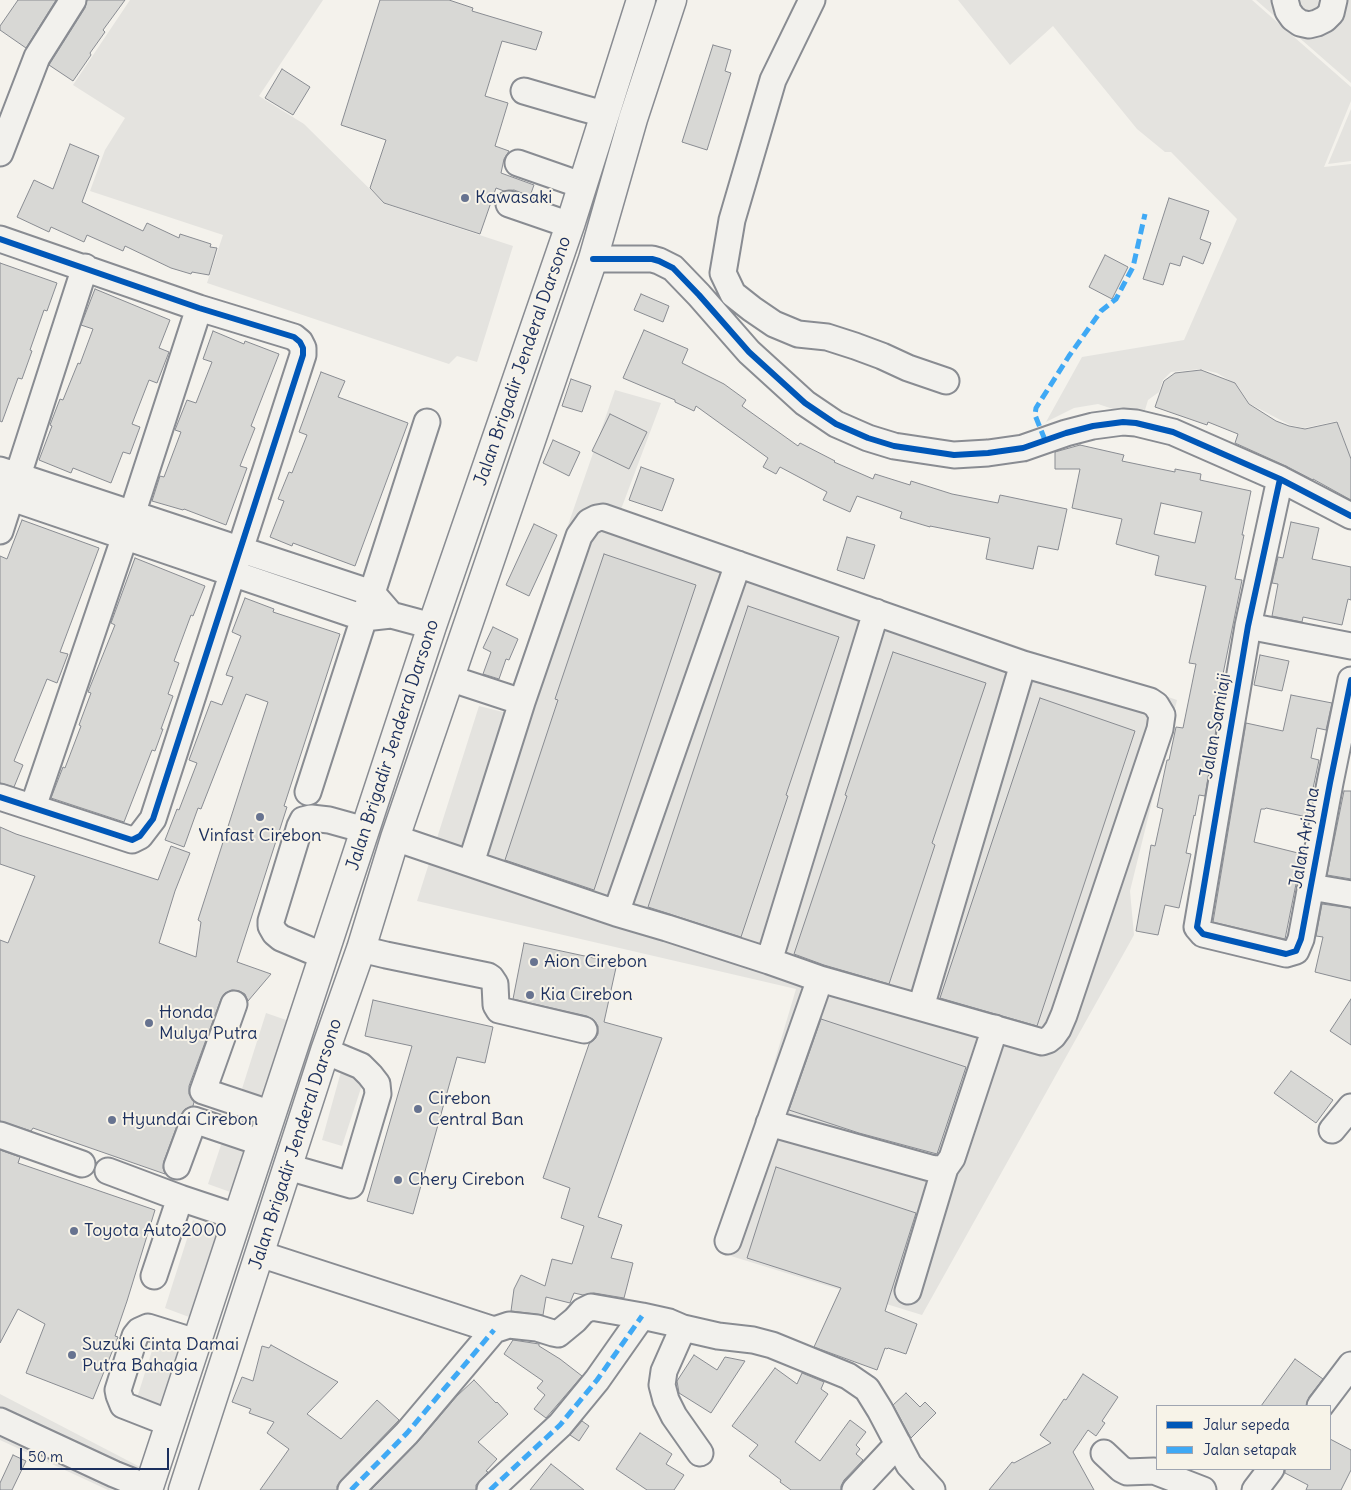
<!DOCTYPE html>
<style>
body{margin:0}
#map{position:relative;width:1351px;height:1490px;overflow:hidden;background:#f4f2ec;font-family:Delius,sans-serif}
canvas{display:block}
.legend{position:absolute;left:1156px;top:1405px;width:175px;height:65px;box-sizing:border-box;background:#f7f3e8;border:1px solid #9fa5b1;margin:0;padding:6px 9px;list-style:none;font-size:15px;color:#1b2f5e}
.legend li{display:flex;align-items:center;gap:10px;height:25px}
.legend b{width:25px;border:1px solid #9fa5b1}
.scale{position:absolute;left:20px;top:1448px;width:149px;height:22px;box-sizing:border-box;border:2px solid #1b2f5e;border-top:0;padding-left:6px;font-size:15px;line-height:18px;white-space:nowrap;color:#1b2f5e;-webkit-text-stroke:4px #f7f3e8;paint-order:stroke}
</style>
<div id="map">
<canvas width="1351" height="1490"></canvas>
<ul class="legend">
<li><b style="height:6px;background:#0057b8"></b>Jalur sepeda</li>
<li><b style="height:6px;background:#3fa9f5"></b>Jalan setapak</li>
</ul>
<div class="scale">50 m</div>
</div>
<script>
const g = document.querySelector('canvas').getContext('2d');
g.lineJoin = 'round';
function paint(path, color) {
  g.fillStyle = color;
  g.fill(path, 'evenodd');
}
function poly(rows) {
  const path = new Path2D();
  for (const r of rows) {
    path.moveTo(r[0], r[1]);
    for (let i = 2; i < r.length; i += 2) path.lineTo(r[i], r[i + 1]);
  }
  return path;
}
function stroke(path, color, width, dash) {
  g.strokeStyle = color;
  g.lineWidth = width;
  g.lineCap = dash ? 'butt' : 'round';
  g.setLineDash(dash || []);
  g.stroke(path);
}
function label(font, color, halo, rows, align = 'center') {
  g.font = font + ' Delius,sans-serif';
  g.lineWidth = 4;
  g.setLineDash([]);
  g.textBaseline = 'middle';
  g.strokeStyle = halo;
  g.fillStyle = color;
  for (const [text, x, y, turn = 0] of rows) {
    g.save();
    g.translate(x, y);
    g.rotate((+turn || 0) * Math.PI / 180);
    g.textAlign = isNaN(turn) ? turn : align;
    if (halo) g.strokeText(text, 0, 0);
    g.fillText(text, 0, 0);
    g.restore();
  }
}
paint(poly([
 [130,0,323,0,259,96,304,124,385,204,513,246,477,362,457,356,449,364,207,283,223,235,90,191,105,150,125,118,73,85],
 [958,0,1252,0,1351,87,1351,101,1324,167,1351,164,1351,459,1337,421,1304,428,1290,425,1250,404,1237,385,1217,373,1200,369,1171,372,1163,380,1159,392,1148,400,1145,410,1134,416,1098,404,1074,408,1046,422,1082,357,1184,340,1237,219,1171,152,1165,152,1137,129,1053,26,1010,65],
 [1256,0,1351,0,1351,83],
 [1351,109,1351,161,1328,164],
 [615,390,661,403,620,512,1177,700,1130,891,1134,935,922,1315,718,1252,796,989,417,901,479,706,503,712],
 [266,1013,289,1021,261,1103,240,1095],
 [342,1068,352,1070,361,1082,361,1088,342,1146,322,1140],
 [235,1114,256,1121,252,1134,230,1127],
 [223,1139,248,1148,233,1193,208,1184],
 [193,1220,219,1228,189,1317,165,1308],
 [156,1338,182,1346,162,1409,136,1401],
 [0,1394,142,1468,134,1490,108,1490,0,1440]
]), '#e4e3df');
const building = poly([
 [18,0,56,0,26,48,0,30,0,26,18,0],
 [87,0,125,0,103,30,105,32,90,53,91,55,73,81,49,65,85,8,87,0],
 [380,0,449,0,473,8,472,11,542,32,536,50,502,41,485,96,508,103,495,146,509,151,504,159,501,173,534,185,530,196,514,190,504,191,496,188,480,234,384,203,370,188,386,140,341,125,380,0],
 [713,45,731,50,725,71,731,73,707,150,682,142,713,45],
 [282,69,310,87,293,115,265,98,282,69],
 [70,144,99,156,82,202,143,231,147,223,179,238,180,234,211,244,210,247,217,248,209,275,192,272,191,274,171,268,125,246,123,251,87,235,84,242,51,227,49,232,17,217,34,180,53,189,70,144],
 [1169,198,1209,211,1200,239,1211,243,1203,264,1183,256,1180,266,1170,263,1163,285,1143,279,1169,198],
 [1105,255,1128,267,1112,299,1089,287,1105,255],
 [0,263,57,283,47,311,44,310,30,350,32,351,22,379,18,378,2,422,0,421,0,263],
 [95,289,170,320,159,348,169,352,157,383,149,380,132,424,140,427,130,454,123,452,111,483,73,468,71,473,39,460,52,426,50,425,60,399,63,400,78,363,80,364,93,329,81,325,95,289],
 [641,294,669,306,663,322,634,310,641,294],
 [644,330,688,349,682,363,724,384,746,400,742,406,798,446,800,443,835,461,834,462,873,479,875,474,910,485,911,481,952,494,998,503,1000,495,1067,509,1058,550,1038,546,1033,569,986,559,990,538,930,526,930,527,900,518,902,512,857,496,850,512,823,500,827,492,780,467,776,474,763,467,768,458,696,406,694,411,675,402,675,400,623,378,644,330],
 [213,331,244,344,245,341,279,354,251,426,255,428,240,466,247,468,226,525,184,509,183,510,152,501,160,476,164,477,181,432,175,430,187,400,196,403,212,362,203,359,213,331],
 [1201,370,1235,383,1249,404,1276,421,1289,426,1305,429,1337,422,1351,459,1351,500,1313,479,1313,480,1286,466,1235,443,1238,434,1208,422,1207,425,1155,407,1164,381,1175,373,1201,370],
 [321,372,345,381,338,397,408,423,355,566,293,543,292,546,270,537,284,501,278,499,289,472,292,473,307,435,299,432,321,372],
 [571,379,591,386,582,412,562,406,571,379],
 [610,414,647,432,629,469,592,451,610,414],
 [553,440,580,452,569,476,543,463,553,440],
 [1080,445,1124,455,1122,461,1175,472,1175,469,1201,474,1200,480,1251,491,1242,535,1244,535,1235,579,1242,580,1223,674,1225,675,1205,796,1199,795,1195,816,1194,815,1186,853,1191,854,1179,908,1165,905,1158,935,1136,931,1151,845,1155,846,1163,809,1157,807,1167,760,1169,760,1176,727,1183,728,1196,664,1189,663,1206,586,1155,575,1159,556,1116,544,1122,519,1072,508,1080,469,1055,469,1055,452,1080,445],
 [1161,503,1202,512,1195,543,1154,534,1161,503],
 [641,467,674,479,662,511,629,500,641,467],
 [22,520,99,548,60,652,68,654,57,683,47,679,14,761,23,765,14,787,0,783,0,556,7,559,22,520],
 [1291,522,1319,528,1312,559,1351,567,1351,600,1348,599,1342,625,1303,617,1302,622,1272,616,1278,584,1272,583,1278,557,1283,558,1291,522],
 [534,524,557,535,529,596,506,585,534,524],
 [847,537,875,545,864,579,837,570,847,537],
 [604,554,696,585,594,890,505,860,558,700,555,699,604,554],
 [135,558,205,586,193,616,191,615,174,661,179,663,168,694,173,696,161,729,163,729,155,751,152,750,124,822,51,798,63,767,65,768,81,726,79,725,91,693,88,692,115,625,111,623,135,558],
 [245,598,274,609,273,612,340,634,284,806,287,807,237,962,271,974,248,1001,245,994,239,991,232,990,225,993,221,999,189,1086,189,1094,194,1102,193,1106,185,1109,181,1115,164,1161,163,1168,165,1174,33,1128,31,1131,0,1121,0,940,8,943,35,876,0,864,0,827,16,834,158,880,171,846,190,853,175,891,159,943,196,957,201,922,198,920,268,702,246,694,201,809,198,808,184,847,165,840,177,809,179,810,197,763,189,760,211,701,222,705,233,677,226,675,241,636,232,632,245,598],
 [748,606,839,637,786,795,788,796,741,937,648,907,748,606],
 [493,627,518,639,509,660,506,659,499,679,483,674,491,652,483,648,493,627],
 [893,652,986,683,932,843,935,845,889,984,824,965,794,954,847,796,845,795,893,652],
 [1260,655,1289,661,1282,691,1254,685,1260,655],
 [1291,695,1332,703,1326,730,1317,728,1311,758,1319,760,1307,817,1266,808,1265,809,1261,809,1254,842,1302,854,1285,939,1213,922,1246,723,1283,731,1291,695],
 [1040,698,1135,731,1037,1026,940,998,1040,698],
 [1344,791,1351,791,1351,879,1327,875,1344,791],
 [1322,904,1351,908,1351,981,1315,972,1323,937,1316,936,1322,904],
 [524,943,617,963,604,1022,662,1038,598,1217,622,1225,611,1258,633,1263,624,1298,594,1293,583,1295,574,1293,570,1303,546,1297,543,1315,511,1311,514,1289,521,1275,545,1286,552,1259,572,1264,584,1226,561,1218,570,1188,543,1178,589,1044,595,1039,598,1034,598,1026,594,1020,587,1016,513,999,524,943],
 [1351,999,1351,1045,1330,1031,1351,999],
 [373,1000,493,1027,485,1063,457,1057,413,1214,367,1201,412,1046,365,1036,373,1000],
 [821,1019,966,1067,937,1154,859,1133,789,1110,821,1019],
 [1291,1071,1333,1100,1316,1123,1274,1093,1291,1071],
 [0,1150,20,1157,18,1163,155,1210,127,1301,115,1336,118,1337,93,1399,26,1373,45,1324,18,1309,0,1343,0,1150],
 [776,1167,916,1213,885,1311,917,1324,906,1354,888,1348,887,1349,885,1348,877,1370,814,1347,841,1288,747,1258,776,1167],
 [513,1340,539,1344,539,1346,560,1359,582,1376,546,1418,534,1409,545,1395,537,1388,543,1381,504,1354,513,1340],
 [271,1345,338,1382,307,1414,341,1439,377,1400,399,1420,341,1480,337,1486,337,1490,260,1490,289,1449,267,1433,274,1422,249,1413,251,1409,232,1402,242,1377,253,1381,262,1346,269,1348,271,1345],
 [694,1355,717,1370,725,1357,745,1361,711,1413,679,1393,677,1381,694,1355],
 [1295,1359,1323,1379,1309,1397,1306,1406,1261,1406,1295,1359],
 [775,1368,797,1384,802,1373,824,1382,821,1389,828,1394,795,1442,820,1461,850,1420,866,1432,856,1445,860,1449,856,1454,863,1460,844,1480,841,1486,841,1490,791,1490,780,1482,781,1480,749,1456,758,1445,732,1426,775,1368],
 [1083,1374,1118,1397,1102,1421,1105,1423,1096,1436,1088,1430,1073,1452,1094,1490,989,1490,1012,1462,1014,1463,1051,1443,1040,1435,1064,1399,1066,1400,1083,1374],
 [474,1380,496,1403,497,1402,508,1414,478,1442,497,1459,486,1471,488,1472,480,1480,476,1485,476,1490,371,1490,418,1442,457,1396,474,1380],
 [906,1393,920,1407,925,1402,936,1413,911,1438,893,1405,906,1393],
 [582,1421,589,1426,579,1441,570,1435,582,1421],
 [640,1433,672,1454,666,1464,684,1475,674,1490,647,1490,616,1469,640,1433],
 [1330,1439,1351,1450,1351,1470,1341,1490,1306,1490,1308,1485,1306,1484,1285,1473,1285,1469,1330,1469,1330,1439],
 [13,1455,26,1461,12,1490,0,1490,0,1483,13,1455],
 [551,1464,584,1490,530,1490,551,1464]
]);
paint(building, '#d8d8d5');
stroke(building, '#898c92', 1);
const minor = poly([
 [812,0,773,80,732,220,723,273,733,294,752,309,774,324,798,334,827,337,855,346,882,356,908,368,946,381],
 [1285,0,1288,11,1293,18,1300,23,1309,25,1317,23,1325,19,1331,13,1334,0],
 [524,91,582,108,604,114],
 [0,153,37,57,73,0],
 [518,163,581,185],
 [509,204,570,225],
 [0,239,199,308,294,337,300,342,303,348,303,355,153,819,140,836,132,840,0,797],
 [593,259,652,259,659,261,673,268,699,295,749,352,805,403,836,424,868,438,894,446,954,455,988,453,1023,448,1066,433,1093,426,1123,422,1136,423,1173,432,1280,479,1351,516],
 [0,470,372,593,391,615],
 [1280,479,1248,626,1197,927,1203,934,1286,954,1296,951,1301,939,1330,783,1351,680],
 [0,494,364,618,391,615,432,626],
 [0,531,85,267],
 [1248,626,1351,646],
 [449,678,522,702],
 [308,792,427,422],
 [33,807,125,536,199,308],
 [395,838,616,913,667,928,769,961,820,979,1042,1042,1048,1040,1053,1036,1058,1029,1064,1015,1160,729,1162,715,1156,705,1150,701,1023,664,603,517,597,518,589,522,579,536,522,702,471,863],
 [1311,887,1351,894],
 [616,913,738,564],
 [361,949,386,955,488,976,491,978,495,984,496,1005,499,1010,584,1030],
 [324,956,281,938,275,933,271,926,271,921,300,826,303,820,311,818,329,820,365,830],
 [769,961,876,612],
 [234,1004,203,1091,272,1114],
 [921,1007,1023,664],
 [769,1123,934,1169,945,1168,952,1158,995,1028],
 [1332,1130,1351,1107],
 [0,1135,82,1164],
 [177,1166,194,1120,262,1143],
 [288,1167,351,1185,378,1094,377,1084,370,1075,361,1066,325,1051],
 [108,1171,180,1198],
 [728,1241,820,979],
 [260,1254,494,1330,509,1325,537,1328,553,1333,558,1334,575,1320,583,1311,591,1307,642,1316,669,1322,683,1328,718,1336,753,1340,772,1345,848,1376,867,1389,880,1410,909,1465,932,1490],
 [154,1276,180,1198,237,1217],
 [908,1291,945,1168],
 [683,1328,664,1371,662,1385,666,1400,674,1416,700,1453],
 [1320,1406,1351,1365],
 [0,1421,114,1474,149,1488],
 [169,1423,123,1405,119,1395,118,1390,135,1336,139,1331,148,1327,196,1342],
 [1104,1453,1121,1469,1127,1472,1154,1471,1203,1490],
 [351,1490,407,1433,494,1330],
 [490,1490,560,1425,597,1380,642,1316],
 [855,1490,898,1444],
 [1255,1490,1271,1469]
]);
const highway = poly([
 [148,1490,432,626,570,225,641,0],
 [183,1490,325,1051,361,949,395,838,593,259,633,119,672,0]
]);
stroke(minor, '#898c92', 29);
stroke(highway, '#898c92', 31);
stroke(minor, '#f2f1ed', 25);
stroke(highway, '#f2f1ed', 28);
stroke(poly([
 [1045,440,1035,415,1036,408,1069,356,1101,311,1116,299,1133,267,1145,214],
 [351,1490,407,1433,494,1330],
 [490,1490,560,1425,597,1380,642,1316]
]), '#3fa9f5', 5, [10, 5]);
stroke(poly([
 [0,239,199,308,294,337,300,342,303,348,303,355,153,819,140,836,132,840,0,797],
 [593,259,652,259,659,261,673,268,699,295,749,352,805,403,836,424,868,438,894,446,954,455,988,453,1023,448,1066,433,1093,426,1123,422,1136,423,1173,432,1280,479,1351,516],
 [1280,479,1248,626,1197,927,1203,934,1286,954,1296,951,1301,939,1330,783,1351,680]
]), '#0057b8', 6);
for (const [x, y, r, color] of [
 [465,198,5,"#677390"],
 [260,817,5,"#677390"],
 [534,962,5,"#677390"],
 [530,995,5,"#677390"],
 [149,1023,5,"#677390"],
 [418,1109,5,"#677390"],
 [112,1120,5,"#677390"],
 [398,1180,5,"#677390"],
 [74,1231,5,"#677390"],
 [72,1355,5,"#677390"]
]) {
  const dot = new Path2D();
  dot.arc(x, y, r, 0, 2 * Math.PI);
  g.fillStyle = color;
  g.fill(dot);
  stroke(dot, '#f7f3e8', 2);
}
label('18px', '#1b2f5e', '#f7f3e8', [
 ["Kawasaki",475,198],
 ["Vinfast Cirebon",260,836,"center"],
 ["Aion Cirebon",544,962],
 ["Kia Cirebon",540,995],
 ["Honda",159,1013],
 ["Mulya Putra",159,1034],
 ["Cirebon",428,1099],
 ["Central Ban",428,1120],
 ["Hyundai Cirebon",122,1120],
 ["Chery Cirebon",408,1180],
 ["Toyota Auto2000",84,1231],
 ["Suzuki Cinta Damai",82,1345],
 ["Putra Bahagia",82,1366]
], 'left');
label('18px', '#1b2f5e', '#f7f3e8', [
 ["Jalan Brigadir Jenderal Darsono",523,361,-71],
 ["Jalan Samiaji",1216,726,-80],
 ["Jalan Brigadir Jenderal Darsono",393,745,-72],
 ["Jalan Arjuna",1305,838,-80],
 ["Jalan Brigadir Jenderal Darsono",296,1144,-72]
]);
</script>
